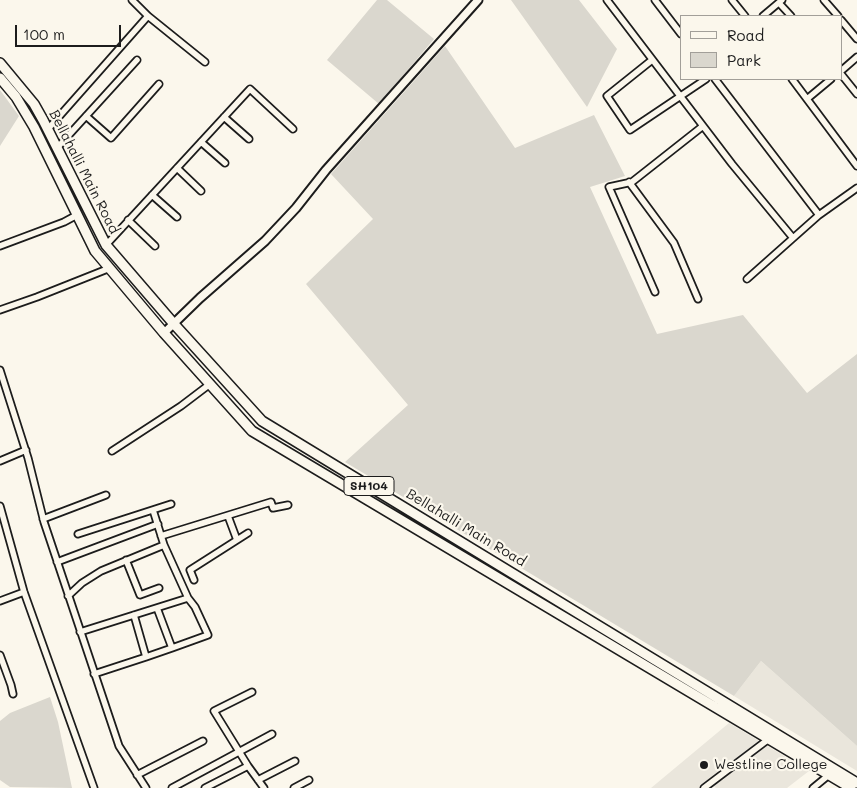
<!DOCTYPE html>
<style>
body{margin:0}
#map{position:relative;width:857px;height:788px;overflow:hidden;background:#fbf7ec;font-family:Mali,sans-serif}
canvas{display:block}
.legend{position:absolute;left:680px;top:15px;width:162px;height:65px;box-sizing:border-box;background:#fbf7ec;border:1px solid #a29f99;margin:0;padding:6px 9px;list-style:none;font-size:15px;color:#1c1c1c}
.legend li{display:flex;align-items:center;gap:10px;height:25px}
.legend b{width:25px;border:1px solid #a29f99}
.scale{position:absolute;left:15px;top:25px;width:106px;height:22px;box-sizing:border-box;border:2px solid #1c1c1c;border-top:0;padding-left:6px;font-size:15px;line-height:18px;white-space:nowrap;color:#1c1c1c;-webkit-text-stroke:4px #fbf7ec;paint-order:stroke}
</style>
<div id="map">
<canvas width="857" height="788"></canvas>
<ul class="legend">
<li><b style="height:6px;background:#fbf7ec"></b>Road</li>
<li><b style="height:14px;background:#dad7ce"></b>Park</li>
</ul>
<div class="scale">100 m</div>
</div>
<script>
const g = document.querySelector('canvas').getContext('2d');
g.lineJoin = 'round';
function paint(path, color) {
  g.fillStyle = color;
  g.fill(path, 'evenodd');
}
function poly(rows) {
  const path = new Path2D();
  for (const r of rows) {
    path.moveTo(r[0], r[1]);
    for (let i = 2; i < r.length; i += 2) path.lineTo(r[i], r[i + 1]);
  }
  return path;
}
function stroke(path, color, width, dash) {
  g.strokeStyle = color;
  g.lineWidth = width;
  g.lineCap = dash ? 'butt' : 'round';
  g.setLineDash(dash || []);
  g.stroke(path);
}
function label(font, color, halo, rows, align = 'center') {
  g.font = font + ' Mali,sans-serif';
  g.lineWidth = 4.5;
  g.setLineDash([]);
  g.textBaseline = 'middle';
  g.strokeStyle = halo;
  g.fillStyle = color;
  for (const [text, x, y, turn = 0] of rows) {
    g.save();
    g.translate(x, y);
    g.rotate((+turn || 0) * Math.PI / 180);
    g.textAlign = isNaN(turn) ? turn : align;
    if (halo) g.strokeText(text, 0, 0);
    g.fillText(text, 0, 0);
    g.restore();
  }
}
paint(poly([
 [761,661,857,746,857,771,734,696],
 [729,723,761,742,699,788,651,788],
 [766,745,809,771,787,788,716,788,713,785]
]), '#eae6dc');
paint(poly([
 [377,0,387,0,434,39,379,104,327,60],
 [511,0,579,0,617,49,587,107],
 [445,46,515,148,594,115,625,176,590,187,657,334,743,315,807,393,857,354,857,746,761,661,734,696,345,462,408,405,306,284,373,219,331,174],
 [0,90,19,116,0,146],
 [50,697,58,722,72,788,10,787,0,780,0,721,10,713]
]), '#dad7ce');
const minor = poly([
 [607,0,732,164,793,238],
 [655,0,681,34],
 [732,0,745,16],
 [824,0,838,16],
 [779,3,791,16],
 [148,16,205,62],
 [763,16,782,0],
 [841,20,857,39],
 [652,60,607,96,630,130,706,79],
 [841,71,857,57],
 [841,74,857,94],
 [715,79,819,215,747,279],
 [792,79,857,166],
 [807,99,831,79],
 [86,116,111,138,159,84],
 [224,117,249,139],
 [48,129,148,16,132,0],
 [201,142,225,163],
 [57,148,137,60],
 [177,168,201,191],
 [629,182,674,243,698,299],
 [152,195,177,217],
 [819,215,857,188],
 [128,220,155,246],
 [106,245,250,89,293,129],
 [0,246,64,222,77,215],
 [655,292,609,187,632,182,703,126],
 [0,310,37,297,110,268],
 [0,370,28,458,44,522,119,746,146,788],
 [112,451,181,406,210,384],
 [0,461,26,450],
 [0,506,24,592,94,788],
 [228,516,237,540],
 [43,519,106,495],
 [78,534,171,504],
 [161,536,271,502,273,508,288,505],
 [126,560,140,595,159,588],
 [57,562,158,524],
 [194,580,190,570,248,533],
 [68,596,82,583,101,571,164,545,153,510],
 [0,601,24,592],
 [80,632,188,598,164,545],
 [172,648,208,635,195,607,188,598],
 [0,655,11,685,13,694],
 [146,657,172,648,157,608],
 [94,674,146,657,134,615],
 [248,766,264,788],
 [137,775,203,741],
 [258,780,295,761],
 [172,788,272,734],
 [205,788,248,766,214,711,252,692],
 [294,788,309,780],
 [704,788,770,738],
 [813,788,830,774]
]);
const tertiary = poly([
 [164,333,200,298,265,241,296,208,326,170,478,0]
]);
const primary = poly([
 [0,63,34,104,43,120,106,245,174,324,262,421,857,783],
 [0,78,16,97,34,127,95,251,164,333,252,431,851,788]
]);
stroke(minor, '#1c1c1c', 9);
stroke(tertiary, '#1c1c1c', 11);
stroke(primary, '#1c1c1c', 12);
stroke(minor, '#fbf7ec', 5.5);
stroke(tertiary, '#fbf7ec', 7);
stroke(primary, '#fbf7ec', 9);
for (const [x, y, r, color] of [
 [704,765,5,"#1c1c1c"]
]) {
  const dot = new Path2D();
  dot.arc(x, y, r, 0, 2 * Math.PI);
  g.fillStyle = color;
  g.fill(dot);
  stroke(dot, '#fbf7ec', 2);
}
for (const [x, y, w] of [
 [369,486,50]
]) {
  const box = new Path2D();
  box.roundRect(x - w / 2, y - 9.5, w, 19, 4);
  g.fillStyle = '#fbf7ec';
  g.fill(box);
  stroke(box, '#1c1c1c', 1);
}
label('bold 12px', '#1c1c1c', null, [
 ["SH104",369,486]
]);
label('14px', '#1c1c1c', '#fbf7ec', [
 ["Bellahalli Main Road",84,172,63],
 ["Bellahalli Main Road",466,528,31]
]);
label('14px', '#1c1c1c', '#fbf7ec', [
 ["Westline College",714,765]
], 'left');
</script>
